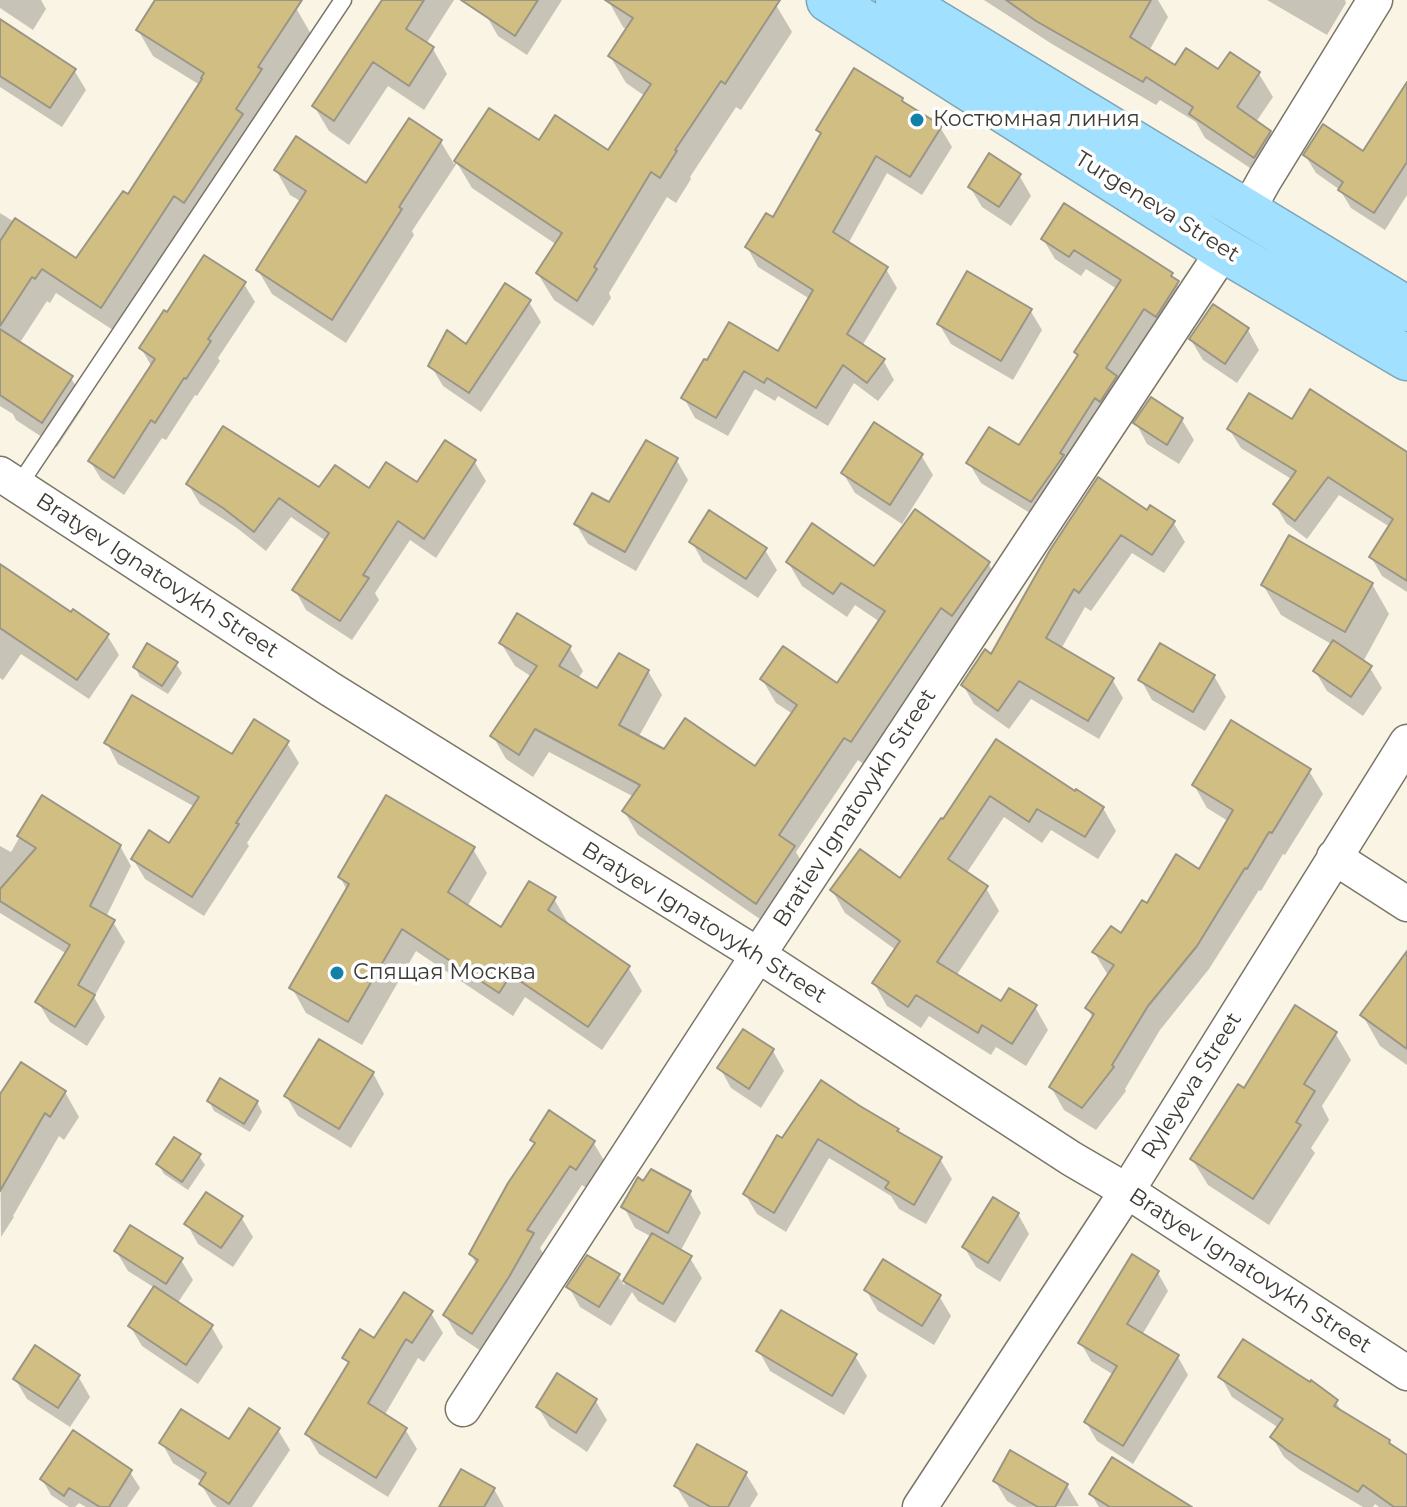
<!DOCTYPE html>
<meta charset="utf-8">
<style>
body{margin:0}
canvas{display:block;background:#f9f4e3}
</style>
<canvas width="1407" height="1507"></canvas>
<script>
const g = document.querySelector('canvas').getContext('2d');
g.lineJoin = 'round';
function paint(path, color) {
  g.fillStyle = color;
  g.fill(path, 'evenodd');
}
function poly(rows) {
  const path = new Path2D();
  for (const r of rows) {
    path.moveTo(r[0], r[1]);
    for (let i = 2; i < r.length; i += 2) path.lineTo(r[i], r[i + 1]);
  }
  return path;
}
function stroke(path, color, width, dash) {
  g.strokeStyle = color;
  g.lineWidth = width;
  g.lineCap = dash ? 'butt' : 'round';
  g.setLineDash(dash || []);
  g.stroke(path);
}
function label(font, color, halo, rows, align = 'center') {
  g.font = font + ' Montserrat,sans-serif';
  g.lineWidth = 7;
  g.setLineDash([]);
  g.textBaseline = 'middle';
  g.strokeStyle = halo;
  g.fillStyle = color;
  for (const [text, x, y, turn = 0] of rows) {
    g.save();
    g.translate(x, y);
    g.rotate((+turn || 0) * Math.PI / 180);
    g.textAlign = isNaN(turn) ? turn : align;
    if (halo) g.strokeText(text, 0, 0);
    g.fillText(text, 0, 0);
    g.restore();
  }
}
paint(poly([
 [0,0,41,0,46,9,33,30,0,8],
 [197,0,284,0,296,8,311,34,116,332,56,293,50,303,47,301,19,344,71,378,86,403,57,447,16,420,13,414,0,406,0,213,77,261,128,197,200,85,153,56,138,30],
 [382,0,454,0,426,44,433,49,447,74,424,110,388,86,349,145,329,131,314,106,383,2],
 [496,0,562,0,527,55,498,36,486,15],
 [608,0,768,0,776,5,792,32,741,110,736,107,690,177,691,179,676,203,667,197,609,293,611,298,593,326,554,300,538,274,557,245,472,188,457,163,412,231,414,235,346,343,272,294,258,270,302,202,290,195,276,170,367,186,410,121,441,142,454,164,490,111,540,143,609,152,645,96,626,83,610,56,627,30,623,27],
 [984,0,1158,0,1168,17,1149,51,1175,68,1219,72,1231,55,1259,74,1273,97,1256,122,1270,132,1283,156,1268,180,1205,138,1196,122,1160,100,1156,105,1052,44],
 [1267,0,1345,0,1346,3,1327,35],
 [0,22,74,70,86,90,62,127,0,87],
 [902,99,905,106,940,127,952,147,922,195,887,173,848,244,886,269,897,288,862,346,883,360,894,380,878,401,854,383,828,426,778,396,775,401,755,389,728,436,695,418,684,398,779,354,810,299,758,267,747,247,774,220,822,136,819,130],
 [1407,116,1407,195,1385,230,1351,208,1340,190,1316,173,1305,155,1364,154],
 [1019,175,1031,196,1011,226,982,207,970,187],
 [1043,239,1171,275,1190,303,1043,521,981,483,969,463,1019,448,1079,356,1117,289,1086,269,1081,276,1055,259],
 [244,284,255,302,218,358,220,361,197,396,195,395,166,440,162,438,124,495,101,479,90,461,152,367,141,348],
 [529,302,541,322,481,412,443,386,431,366,466,346],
 [1030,310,1042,330,1013,380,951,344,939,324],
 [1248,330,1259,350,1237,383,1203,360,1191,340],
 [1182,420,1194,440,1179,464,1147,444,1136,423],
 [1292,421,1407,454,1407,592,1382,576,1371,557,1390,527,1339,495,1307,539,1286,523,1275,504,1293,480,1241,448,1229,429],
 [921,455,933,475,902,524,855,493,843,473],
 [676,459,688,480,636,571,588,544,576,524,610,505],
 [474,461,486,481,436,558,410,540,375,593,379,600,352,640,306,610,295,590,326,541,291,517,266,551,237,528,200,504,188,484,370,490,418,485],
 [1148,512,1173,522,1185,542,1164,573,1132,553,1091,611,1085,607,1061,649,1112,679,1123,698,1099,739,1031,699,1009,729,974,704,963,685,992,656,1051,551],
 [692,542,765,550,777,570,758,598,703,562],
 [788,562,875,569,988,563,1002,587,865,765,858,760,796,852,807,871,770,926,638,835,624,811,634,797,549,752,533,777,506,759,493,736,532,677,515,666,501,643,569,647,583,671,578,679,597,691,648,671,662,695,638,738,665,752,756,769,793,714,776,703,762,679,838,686,880,622,855,605,847,617,802,586],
 [0,583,107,635,119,655,89,699,21,654,3,680,0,678],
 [1372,584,1389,614,1363,662,1370,668,1382,688,1363,716,1327,691,1315,671,1333,645,1281,615,1263,585],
 [176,664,182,673,168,694,140,677,135,667],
 [1214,676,1226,697,1205,731,1152,700,1141,680],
 [997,742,1075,794,1103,808,1116,831,1098,859,1051,830,1042,843,1004,817,966,874,986,888,999,911,956,976,1001,1004,1035,1007,1048,1030,1026,1066,996,1047,991,1055,929,1016,921,1028,887,1006,874,983,896,950,845,913,832,890,901,881,944,822],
 [107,743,233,756,287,743,299,763,247,843,249,846,204,916,145,879,133,859,170,845,195,807,118,764],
 [1309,771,1323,794,1285,855,1283,854,1261,891,1259,890,1209,969,1160,1030,1125,1089,1126,1091,1096,1130,1064,1110,1051,1087,1093,1018,1087,1008,1109,977,1094,952,1121,935,1147,905,1200,871,1228,821,1207,808,1194,785],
 [42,798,120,846,131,866,106,917,113,922,125,942,94,997,105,1017,87,1046,50,1022,38,1002,67,954,0,913,0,846,11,852],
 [473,849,487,873,467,907,501,930,554,899,568,923,567,925,628,967,642,991,602,1050,525,997,513,1016,416,951,362,1045,306,1013,292,988,347,890,340,877],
 [1407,954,1407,1065,1380,1046,1363,1016],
 [1335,1033,1351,1060,1322,1106,1329,1120,1311,1148,1315,1153,1269,1225,1208,1185,1192,1159,1244,1091],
 [773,1051,784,1071,761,1108,731,1088,720,1068],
 [373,1073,384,1094,351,1148,298,1116,286,1096],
 [65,1092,79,1117,64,1140,59,1136,13,1216,14,1217,1,1237,0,1102],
 [209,1101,257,1102,262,1112,250,1132,214,1111],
 [897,1130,900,1135,940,1159,952,1179,926,1224,899,1209,891,1196,829,1158,786,1232,757,1214,745,1194,783,1140],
 [532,1140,593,1142,605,1162,588,1189,582,1185,540,1248,544,1255,484,1353,457,1335,445,1315,477,1266,471,1254,536,1146],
 [199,1156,205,1165,188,1190,164,1174,158,1164],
 [690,1193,701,1213,680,1252,690,1258,702,1278,675,1323,638,1301,632,1292,611,1326,580,1307,569,1287,618,1276,624,1285,652,1237,635,1228,624,1207],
 [1018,1214,1029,1234,1000,1282,976,1267,964,1247],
 [241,1217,253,1237,233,1267,198,1244,187,1224],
 [116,1251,181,1260,193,1280,177,1304,211,1326,223,1347,198,1384,142,1346,130,1326,155,1288,128,1271],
 [1158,1273,1168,1291,1142,1335,1178,1357,1188,1375,1133,1464,1097,1441,1086,1422,1114,1375,1091,1361,1081,1343],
 [866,1290,939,1296,951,1316,934,1345,878,1311],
 [431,1313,443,1333,424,1362,418,1358,384,1416,405,1429,417,1449,388,1497,319,1454,307,1434,349,1366,345,1358,375,1340],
 [759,1351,855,1356,867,1376,844,1415,770,1371],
 [78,1376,90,1397,70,1427,27,1399,15,1379],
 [1221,1377,1336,1402,1343,1414,1389,1441,1393,1448,1407,1458,1407,1507,1379,1507,1375,1504,1373,1507,1363,1507,1300,1470,1284,1457,1272,1437,1279,1428,1232,1397],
 [595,1400,607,1420,587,1452,550,1427,538,1407],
 [278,1430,290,1450,252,1507,217,1507,213,1504,201,1484,203,1482,173,1463,162,1443,229,1442],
 [130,1472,140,1488,127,1507,86,1507,79,1503,75,1507,69,1507,51,1495,42,1479],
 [746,1474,758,1494,750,1507,689,1507,676,1486],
 [995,1481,1067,1486,1079,1506,1017,1507,1007,1501],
 [494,1489,504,1507,441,1507],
 [1091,1494,1179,1507,1099,1507]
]), '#0003');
const building = poly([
 [155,0,302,0,258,67,262,69,236,109,243,114,184,203,174,196,101,308,42,269,35,279,32,277,0,326,0,241,15,218,76,258,123,191,128,194,202,79,201,78,204,73,136,30,155,0],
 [382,0,424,0,406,29,434,47,409,86,373,62,334,121,312,106,382,0],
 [461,0,538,0,515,36,461,0],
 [605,0,780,0,725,84,721,81,675,150,677,151,660,178,651,172,594,267,597,269,577,301,536,273,562,233,454,161,489,108,539,140,555,115,608,150,651,84,608,56,633,18,605,0],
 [1006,0,1151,0,1130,37,1175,65,1186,48,1218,69,1230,52,1260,72,1237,107,1271,131,1254,158,1189,114,1193,107,1146,77,1143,82,1036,21,1006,0],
 [0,19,76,69,50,108,0,76,0,19],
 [854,68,903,98,902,101,942,126,910,177,876,156,833,232,888,267,847,334,885,359,867,383,843,365,816,408,767,378,764,383,744,371,716,418,681,398,704,359,707,360,729,322,778,351,813,290,745,247,766,213,773,217,821,133,816,130,854,68],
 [1407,82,1407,162,1374,213,1338,190,1343,182,1303,155,1323,124,1363,151,1407,82],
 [409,118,442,140,399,207,402,209,332,320,256,270,306,191,274,170,296,136,366,183,409,118],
 [989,153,1021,174,999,207,968,187,989,153],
 [1064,203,1173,273,1171,276,1179,281,1156,317,1144,309,1106,368,1117,376,1100,402,1095,398,1060,453,1064,455,1031,502,966,463,989,427,1019,445,1078,355,1074,352,1121,280,1074,250,1069,257,1041,239,1064,203],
 [204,255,246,282,208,339,211,341,186,379,184,378,155,423,151,420,114,478,88,461,155,359,139,348,164,310,167,312,204,255],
 [967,271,1032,309,1001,361,937,324,967,271],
 [505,283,531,300,469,393,428,366,447,330,466,344,505,283],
 [1213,304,1249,328,1225,364,1189,339,1213,304],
 [0,329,73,376,42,423,0,395,0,329],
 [1310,389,1407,452,1407,581,1369,557,1393,519,1328,477,1295,521,1273,504,1296,471,1227,429,1249,393,1292,419,1310,389],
 [1151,397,1183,418,1167,445,1133,423,1151,397],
 [874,422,923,454,890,505,841,473,874,422],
 [223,426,319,487,335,465,369,488,386,462,417,482,445,440,476,460,424,539,398,521,363,575,369,578,340,621,292,590,329,533,279,498,254,532,223,508,186,484,223,426],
 [646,440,678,458,625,552,574,524,592,493,609,502,646,440],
 [1098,477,1147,510,1150,505,1175,521,1152,555,1121,535,1079,593,1074,589,1046,638,1114,678,1088,721,1019,681,998,711,961,685,985,649,991,654,1050,550,1098,477],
 [915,509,990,562,952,616,941,608,851,742,844,738,779,835,795,846,756,904,622,811,640,785,535,729,519,755,490,736,537,666,499,643,517,613,571,646,559,666,597,688,619,653,649,670,619,725,664,749,685,718,755,766,797,705,760,679,783,646,837,683,885,611,841,583,833,594,786,562,812,523,874,566,915,509],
 [709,510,767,548,746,579,689,542,709,510],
 [1289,535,1373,583,1345,632,1261,585,1289,535],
 [0,564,71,612,73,609,109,634,77,680,0,628,0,564],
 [1333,640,1372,666,1351,697,1313,671,1333,640],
 [147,643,178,662,162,686,133,667,147,643],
 [1160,643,1215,675,1193,712,1138,680,1160,643],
 [132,695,232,754,254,719,289,741,236,823,239,824,192,897,131,859,149,830,169,843,199,797,104,743,132,695],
 [1231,720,1311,769,1272,833,1269,832,1247,869,1245,868,1197,946,1148,1006,1112,1065,1114,1067,1082,1108,1049,1087,1094,1014,1085,1008,1114,965,1092,952,1111,926,1121,933,1142,900,1147,903,1176,854,1199,869,1233,810,1192,785,1231,720],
 [996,739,1075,791,1076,789,1104,807,1085,837,1037,809,1029,822,990,796,948,859,988,886,937,962,1001,1001,1009,988,1037,1005,1012,1044,982,1025,978,1033,916,995,908,1007,872,983,900,941,830,890,860,849,900,878,941,818,943,819,996,739],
 [42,795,121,845,90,906,115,920,78,985,95,995,75,1027,35,1002,70,945,0,901,0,889,36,848,17,836,42,795],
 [386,795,475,847,448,892,501,927,529,881,556,897,548,910,630,966,588,1027,511,975,499,993,402,929,348,1022,289,988,349,884,338,877,386,795],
 [1407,951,1407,1049,1360,1015,1407,951],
 [1295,1005,1337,1032,1304,1084,1315,1091,1296,1122,1301,1125,1253,1199,1190,1159,1238,1084,1244,1088,1295,1005],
 [743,1029,774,1049,749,1089,717,1068,743,1029],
 [319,1039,374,1072,339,1129,284,1096,319,1039],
 [21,1062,66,1091,50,1117,45,1113,0,1191,0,1094,21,1062],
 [220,1078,258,1101,244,1124,207,1101,220,1078],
 [821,1080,860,1106,899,1129,897,1131,942,1157,914,1205,885,1188,889,1182,818,1139,774,1213,743,1194,777,1135,782,1138,821,1080],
 [549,1110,595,1141,576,1170,570,1166,527,1230,534,1233,509,1277,472,1334,443,1315,478,1260,469,1254,508,1183,535,1143,530,1140,549,1110],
 [174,1137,201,1154,182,1182,156,1164,174,1137],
 [651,1169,691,1191,668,1233,621,1207,638,1177,643,1181,651,1169],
 [206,1192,243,1216,221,1248,184,1224,206,1192],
 [993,1197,1019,1213,988,1263,962,1247,993,1197],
 [130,1225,183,1258,166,1284,114,1251,130,1225],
 [652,1233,692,1256,663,1304,623,1281,652,1233],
 [1132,1254,1159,1271,1127,1324,1179,1355,1123,1446,1084,1422,1117,1366,1078,1343,1132,1254],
 [587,1255,620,1274,599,1307,566,1287,587,1255],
 [883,1259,941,1295,922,1326,864,1290,883,1259],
 [154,1286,213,1325,186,1365,128,1326,154,1286],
 [404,1292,433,1311,412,1343,406,1339,368,1403,407,1428,376,1478,305,1434,349,1362,342,1358,360,1329,374,1338,404,1292],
 [781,1310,857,1354,832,1396,756,1351,781,1310],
 [1243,1339,1310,1382,1311,1380,1338,1400,1334,1406,1390,1440,1389,1443,1407,1455,1407,1507,1394,1507,1363,1485,1358,1492,1287,1450,1270,1437,1283,1419,1218,1377,1243,1339],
 [35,1345,80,1375,58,1408,13,1379,35,1345],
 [557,1373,597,1399,576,1433,536,1407,557,1373],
 [249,1408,280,1428,229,1504,199,1484,206,1473,159,1443,181,1409,229,1439,249,1408],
 [73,1430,132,1470,109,1507,100,1507,69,1488,64,1496,40,1479,73,1430],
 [697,1444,747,1472,728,1507,711,1507,674,1486,697,1444],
 [1010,1450,1068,1484,1055,1507,1038,1507,993,1481,1010,1450],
 [1112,1457,1192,1507,1110,1507,1089,1494,1112,1457],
 [461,1469,495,1488,484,1507,439,1507,461,1469]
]);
paint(building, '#d1be83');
stroke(building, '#9a9585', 2);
const lane = poly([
 [19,485,343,0]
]);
const street = poly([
 [1247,211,1265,179,1375,0],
 [0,474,330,689,758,955,1072,1159,1127,1191,1407,1373],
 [1334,857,1407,904],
 [463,1409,758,955,1224,250],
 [920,1507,1127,1191,1407,742]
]);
const highway = poly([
 [829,0,1224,250,1407,358],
 [898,0,1407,309]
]);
stroke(lane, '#7a7567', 19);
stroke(street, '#7a7567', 37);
stroke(highway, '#7ea6b8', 47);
stroke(lane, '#fff', 16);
stroke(street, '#fff', 34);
stroke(highway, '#a1e0fe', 44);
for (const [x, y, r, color] of [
 [917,120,8,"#1181a9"],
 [337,973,8,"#1181a9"]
]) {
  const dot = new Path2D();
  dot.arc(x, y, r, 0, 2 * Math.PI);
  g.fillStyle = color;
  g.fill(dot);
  stroke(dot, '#fff', 3);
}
label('22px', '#3e3b35', '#fff', [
 ["Костюмная линия",933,120],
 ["Спящая Москва",353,973]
], 'left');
label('22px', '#3e3b35', '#fff', [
 ["Turgeneva Street",1157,207,32],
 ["Bratyev Ignatovykh Street",157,576,33],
 ["Bratiev Ignatovykh Street",855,808,-57],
 ["Bratyev Ignatovykh Street",704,923,32],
 ["Ryleyeva Street",1192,1086,-58],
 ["Bratyev Ignatovykh Street",1250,1271,33]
]);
</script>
